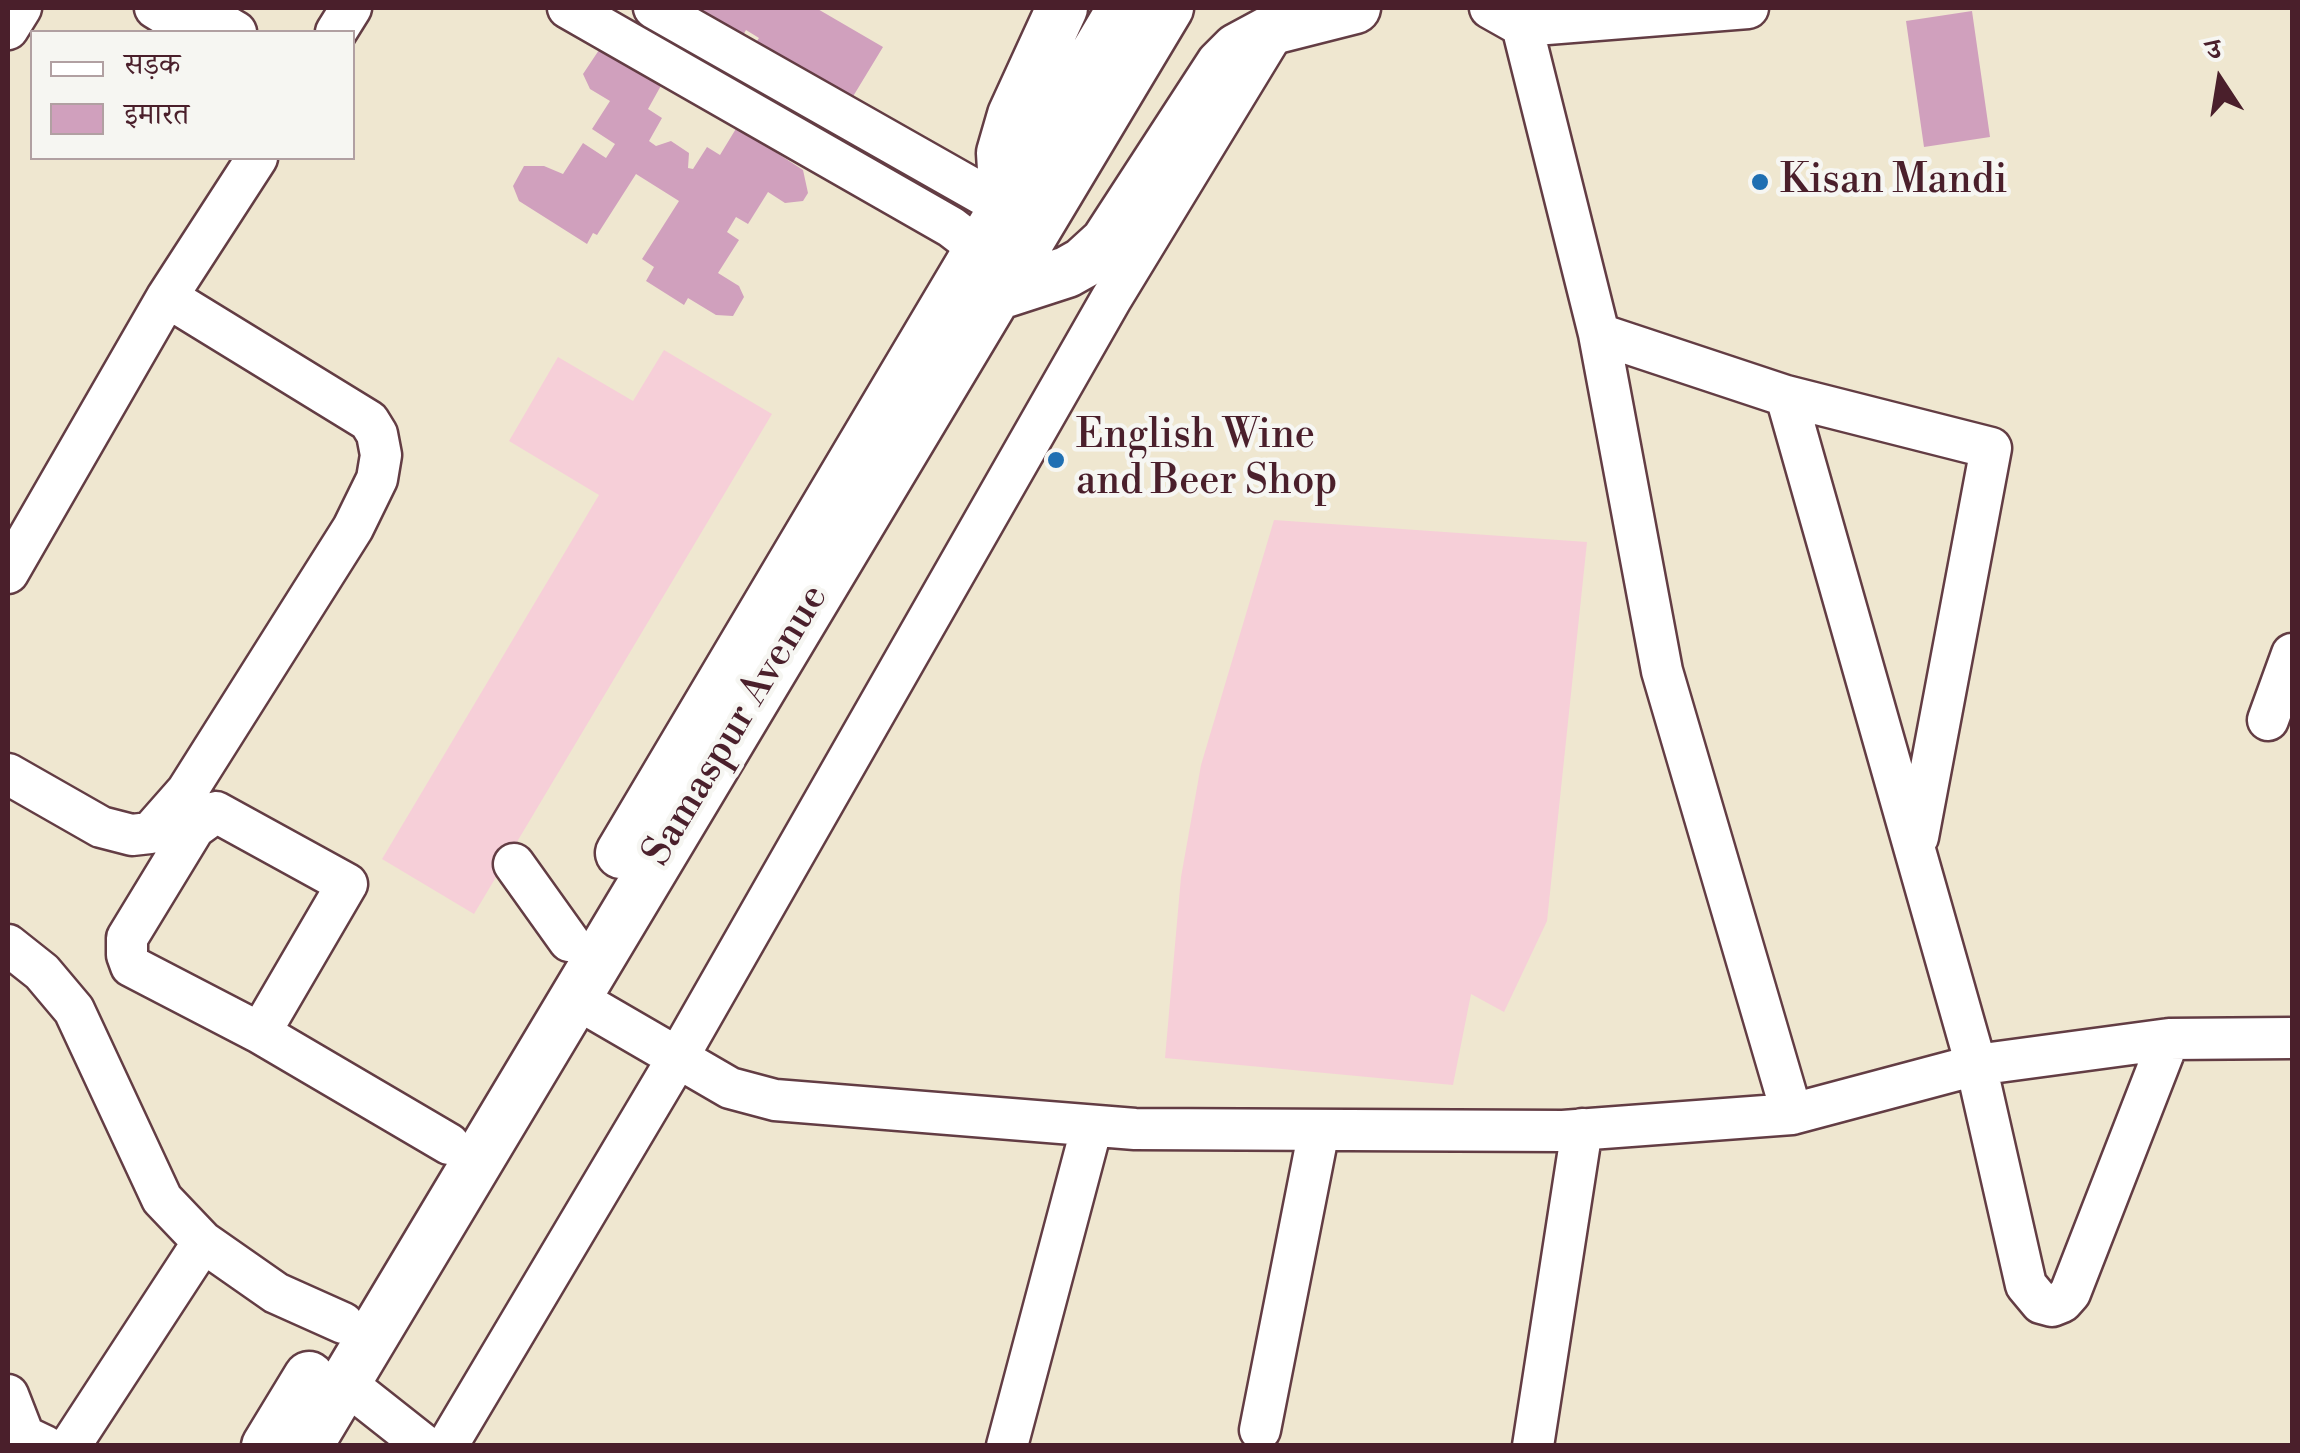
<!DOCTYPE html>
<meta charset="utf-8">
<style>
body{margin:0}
#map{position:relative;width:2300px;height:1453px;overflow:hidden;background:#efe7d0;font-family:"Libre Bodoni","Noto Serif Devanagari",serif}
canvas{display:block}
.frame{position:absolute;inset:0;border:10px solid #4a1f2b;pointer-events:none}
.legend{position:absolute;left:30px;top:30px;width:325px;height:130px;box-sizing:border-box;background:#f6f6f2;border:2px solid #b1a0a2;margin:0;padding:12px 18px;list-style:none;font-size:30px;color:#4a1f2b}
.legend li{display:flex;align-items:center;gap:20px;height:50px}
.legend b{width:50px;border:2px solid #b1a0a2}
.north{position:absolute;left:2170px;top:30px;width:100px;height:100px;-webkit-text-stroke:8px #f6f6f2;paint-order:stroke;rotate:348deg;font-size:28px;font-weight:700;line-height:40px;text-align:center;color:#4a1f2b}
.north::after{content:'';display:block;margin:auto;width:35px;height:45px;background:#4a1f2b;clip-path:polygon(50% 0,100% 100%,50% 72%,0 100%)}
</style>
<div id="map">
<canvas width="2300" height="1453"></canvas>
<div class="frame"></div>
<ul class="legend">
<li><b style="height:12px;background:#fff"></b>सड़क</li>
<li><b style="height:28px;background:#d0a0bd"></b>इमारत</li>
</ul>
<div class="north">उ</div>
</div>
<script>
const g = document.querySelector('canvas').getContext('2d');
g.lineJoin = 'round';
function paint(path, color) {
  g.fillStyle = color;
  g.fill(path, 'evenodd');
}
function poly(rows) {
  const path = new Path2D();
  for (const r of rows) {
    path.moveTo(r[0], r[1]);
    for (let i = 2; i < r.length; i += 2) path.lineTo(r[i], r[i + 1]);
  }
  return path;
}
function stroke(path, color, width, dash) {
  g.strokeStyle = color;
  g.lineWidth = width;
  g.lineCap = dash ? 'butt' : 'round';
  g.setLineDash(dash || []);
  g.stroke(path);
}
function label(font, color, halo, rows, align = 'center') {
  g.font = font + ' "Libre Bodoni",serif';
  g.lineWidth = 9;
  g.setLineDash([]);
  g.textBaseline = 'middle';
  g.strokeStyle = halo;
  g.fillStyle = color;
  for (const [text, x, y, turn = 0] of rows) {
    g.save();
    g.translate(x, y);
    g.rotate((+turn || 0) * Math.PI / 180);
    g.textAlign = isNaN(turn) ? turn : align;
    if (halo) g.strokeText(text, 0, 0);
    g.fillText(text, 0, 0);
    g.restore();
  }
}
paint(poly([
 [664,350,772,414,474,914,382,859,599,495,509,441,558,357,633,401],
 [1274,520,1587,542,1547,921,1504,1012,1471,994,1453,1085,1165,1058,1181,877,1201,765]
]), '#f6cfd8');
paint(poly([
 [669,8,816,8,883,47,846,108,753,47,759,38,746,30,737,46],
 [1972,11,1990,137,1924,147,1906,21],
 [599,50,611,51,663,82,648,109,662,118,649,141,656,146,671,141,689,153,688,168,693,169,707,147,720,155,737,127,803,170,808,193,803,201,785,203,768,192,748,224,736,217,727,232,739,240,718,273,739,286,744,297,733,316,716,315,688,298,684,305,646,281,654,267,642,259,679,201,636,174,597,235,593,233,587,244,519,201,513,186,524,166,544,166,563,174,583,143,606,158,615,144,592,129,610,101,590,89,583,74]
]), '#d0a0bd');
const minor = poly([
 [155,8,194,32],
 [195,8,236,32],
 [568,8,951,227,981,250],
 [654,8,1005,207],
 [1490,8,1522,26,1599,334,1662,671,1792,1114],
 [1522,26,1748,8],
 [8,29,21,8],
 [336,32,351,8],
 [1599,334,1786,396,1991,448,1918,837],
 [1786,396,1976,1065,2026,1285,2041,1303,2052,1306,2062,1302,2070,1293,2169,1039],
 [8,573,167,297,257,158],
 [2268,720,2292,654],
 [8,774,101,827,132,835,150,833,187,791,353,528,377,479,381,455,377,434,369,421,167,297],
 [514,864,569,941],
 [8,945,42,972,74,1010,162,1199,203,1242,276,1293,343,1323],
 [575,998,730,1088,775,1100,1135,1129,1563,1131,1792,1114,1976,1065,2169,1039,2292,1038],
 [260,1033,131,966,127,955,127,938,194,828,216,812,347,884,260,1033,449,1144],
 [344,1382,425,1446],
 [8,1395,24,1436,45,1446],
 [1260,1430,1319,1130],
 [70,1446,203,1242],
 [447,1446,677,1059,1111,299,1276,28],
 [1007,1446,1092,1126],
 [1533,1446,1582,1129]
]);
const major = poly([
 [1005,202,1002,153,1013,115,1062,8],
 [996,295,1067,272,1083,263,1106,242,1221,65,1237,49,1276,28,1355,8],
 [621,853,1123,8],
 [267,1446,309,1377],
 [307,1446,1168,8]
]);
stroke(minor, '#633d44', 45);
stroke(major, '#633d44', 55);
stroke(minor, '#fff', 40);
stroke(major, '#fff', 50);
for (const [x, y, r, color] of [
 [1760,182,10,"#1f6fb2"],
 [1056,460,10,"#1f6fb2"]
]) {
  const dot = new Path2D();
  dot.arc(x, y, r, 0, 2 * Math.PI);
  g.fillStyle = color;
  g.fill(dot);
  stroke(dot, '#f6f6f2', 4);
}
label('40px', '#4a1f2b', '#f6f6f2', [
 ["Kisan Mandi",1780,182],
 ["English Wine",1076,437],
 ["and Beer Shop",1076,483]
], 'left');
label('40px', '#4a1f2b', '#f6f6f2', [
 ["Samaspur Avenue",737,726,-59]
]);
</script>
